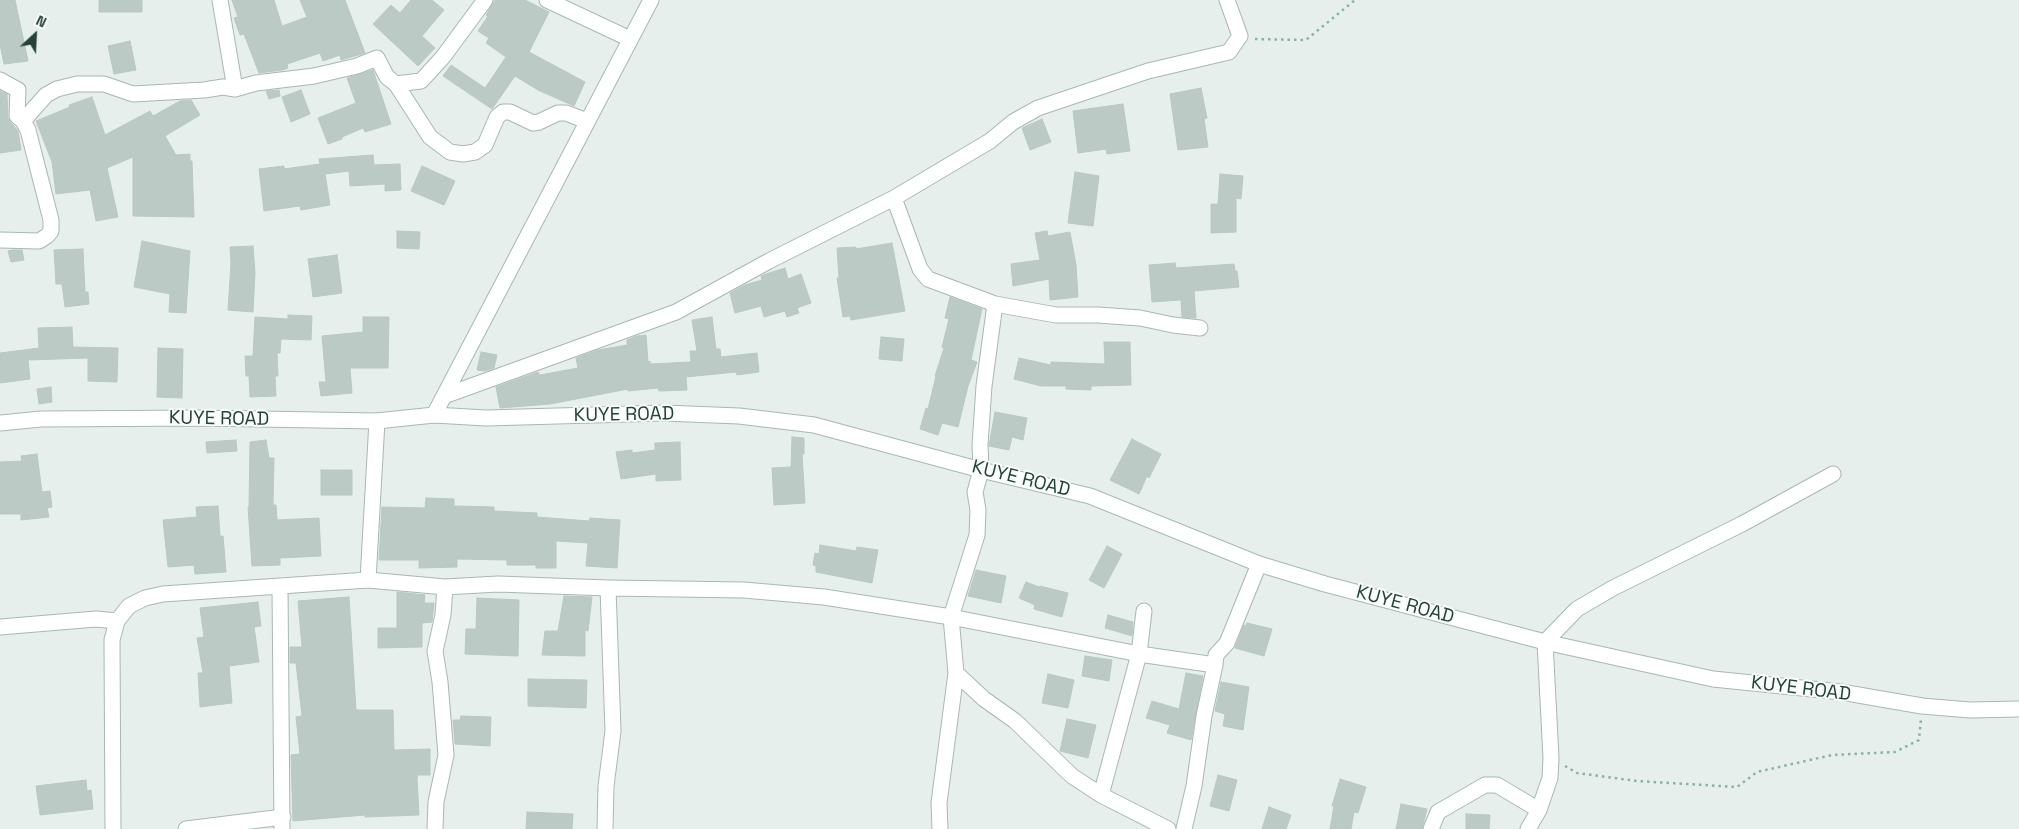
<!DOCTYPE html>
<style>
body{margin:0}
#map{position:relative;width:2019px;height:829px;overflow:hidden;background:#e6efeb;font-family:"Space Grotesk",sans-serif}
canvas{display:block}
.north{position:absolute;left:10px;top:10px;width:50px;height:50px;-webkit-text-stroke:4px #f7fbf9;paint-order:stroke;rotate:25deg;font-size:14px;font-weight:700;line-height:20px;text-align:center;color:#24423a}
.north::after{content:'';display:block;margin:auto;width:18px;height:22px;background:#24423a;clip-path:polygon(50% 0,100% 100%,50% 72%,0 100%)}
</style>
<div id="map">
<canvas width="2019" height="829"></canvas>
<div class="north">N</div>
</div>
<script>
const g = document.querySelector('canvas').getContext('2d');
g.lineJoin = 'round';
function paint(path, color) {
  g.fillStyle = color;
  g.fill(path, 'evenodd');
}
function poly(rows) {
  const path = new Path2D();
  for (const r of rows) {
    path.moveTo(r[0], r[1]);
    for (let i = 2; i < r.length; i += 2) path.lineTo(r[i], r[i + 1]);
  }
  return path;
}
function stroke(path, color, width, dash) {
  g.strokeStyle = color;
  g.lineWidth = width;
  g.lineCap = dash ? 'butt' : 'round';
  g.setLineDash(dash || []);
  g.stroke(path);
}
function label(font, color, halo, rows, align = 'center') {
  g.font = font + ' "Space Grotesk",sans-serif';
  g.lineWidth = 4;
  g.setLineDash([]);
  g.textBaseline = 'middle';
  g.strokeStyle = halo;
  g.fillStyle = color;
  for (const [text, x, y, turn = 0] of rows) {
    g.save();
    g.translate(x, y);
    g.rotate((+turn || 0) * Math.PI / 180);
    g.textAlign = isNaN(turn) ? turn : align;
    if (halo) g.strokeText(text, 0, 0);
    g.fillText(text, 0, 0);
    g.restore();
  }
}
const building = poly([
 [0,0,15,0,28,61,4,64,0,44,0,0],
 [99,0,142,0,142,12,99,12,99,0],
 [232,0,274,0,282,26,307,17,300,0,345,0,365,53,341,60,340,55,323,61,320,53,287,64,288,68,282,70,259,73,244,34,240,35,234,18,238,17,232,0],
 [411,0,432,0,444,10,422,36,435,48,418,66,373,24,391,5,400,13,411,0],
 [495,0,525,0,549,12,529,52,585,82,574,106,538,90,515,76,492,109,443,76,451,65,485,88,506,57,486,43,489,38,478,31,488,16,486,15,495,0],
 [130,41,136,70,114,74,108,46,130,41],
 [373,70,391,124,365,132,363,128,342,137,342,139,328,144,318,118,356,103,347,78,373,70],
 [1201,88,1207,118,1204,119,1208,147,1178,150,1170,94,1201,88],
 [279,90,280,96,269,99,266,91,279,90],
 [301,90,310,114,291,122,282,97,301,90],
 [0,91,7,94,8,119,18,131,21,150,0,153,0,91],
 [92,97,105,135,150,111,153,116,180,101,191,100,200,115,165,136,176,155,190,154,190,161,192,161,194,217,133,216,133,157,107,168,118,217,96,221,90,190,56,194,52,162,36,121,70,107,69,105,92,97],
 [1123,104,1130,151,1107,154,1106,149,1078,153,1073,111,1123,104],
 [1042,119,1051,142,1030,150,1022,128,1042,119],
 [373,155,374,165,400,164,401,190,385,191,385,184,350,186,349,171,325,174,330,205,301,210,300,206,264,211,259,169,284,166,284,169,320,164,319,159,373,155],
 [422,166,455,181,444,205,411,191,422,166],
 [1075,172,1099,176,1093,226,1068,223,1075,172],
 [1220,174,1243,176,1241,199,1236,198,1236,232,1211,233,1211,204,1218,204,1220,174],
 [397,231,420,232,419,249,397,248,397,231],
 [1047,231,1048,236,1070,232,1076,265,1078,297,1050,300,1049,279,1013,286,1011,264,1040,260,1035,233,1047,231],
 [142,241,190,251,186,313,169,312,170,294,134,287,142,241],
 [892,243,905,311,851,320,850,316,843,317,837,278,839,278,837,248,856,247,856,249,892,243],
 [253,246,255,273,253,312,228,310,231,263,230,247,253,246],
 [83,249,85,292,88,292,89,304,65,307,62,284,56,284,54,250,83,249],
 [13,250,22,250,24,260,11,262,8,251,13,250],
 [337,255,342,293,313,297,308,259,337,255],
 [1175,263,1176,268,1234,264,1235,271,1237,271,1239,287,1194,291,1196,318,1182,317,1181,300,1152,302,1149,265,1175,263],
 [785,268,788,279,801,274,811,303,797,308,799,313,787,317,785,311,764,317,761,306,735,313,730,293,745,285,762,280,761,276,766,274,785,268],
 [950,297,982,309,971,360,977,362,968,386,958,427,942,423,938,435,920,429,926,408,928,409,936,376,935,376,944,348,942,347,949,319,945,318,950,297],
 [288,315,312,316,311,340,281,339,280,353,277,353,278,376,275,376,276,396,250,397,249,376,246,376,245,356,253,356,255,317,288,319,288,315],
 [363,317,389,317,388,368,350,368,352,393,321,396,319,382,326,382,322,336,363,332,363,317],
 [712,317,716,349,720,349,721,357,757,353,759,372,737,375,736,372,686,377,687,390,659,391,658,388,628,391,628,389,550,404,500,408,496,387,538,372,540,375,578,368,576,358,598,350,627,345,627,340,637,336,646,335,648,362,650,361,650,364,691,362,690,351,697,351,692,320,712,317],
 [72,327,73,347,118,348,117,382,88,381,88,358,28,360,30,379,0,383,0,353,39,348,38,328,72,327],
 [881,337,904,339,902,361,879,359,881,337],
 [1104,342,1130,342,1131,385,1091,386,1091,390,1066,389,1066,386,1041,386,1014,379,1019,358,1051,365,1051,362,1105,364,1104,342],
 [158,348,183,349,182,398,157,397,158,348],
 [481,352,497,355,494,368,485,371,477,370,481,352],
 [51,387,52,402,39,404,37,389,51,387],
 [995,412,1027,418,1023,440,1012,437,1009,450,989,446,995,412],
 [792,437,804,438,804,454,802,454,805,503,774,505,772,468,791,467,792,437],
 [1132,439,1161,454,1149,478,1147,476,1139,494,1110,480,1132,439],
 [236,440,237,451,207,453,206,442,236,440],
 [266,440,269,458,274,458,273,505,276,505,277,520,319,518,321,556,280,558,280,565,252,566,248,507,249,507,250,442,266,440],
 [680,442,681,480,656,481,656,474,621,479,616,452,632,450,632,453,655,450,655,443,680,442],
 [37,454,42,492,50,491,52,507,47,508,49,517,21,520,21,514,0,514,0,462,22,461,21,456,37,454],
 [321,470,352,470,352,495,321,495,321,470],
 [426,498,454,499,454,506,494,507,494,511,537,513,537,517,589,521,590,518,620,520,617,568,586,566,588,543,556,541,556,568,536,568,536,565,507,565,507,560,457,559,457,567,419,568,419,560,379,560,382,507,425,508,426,498],
 [218,506,220,536,223,536,226,572,195,574,194,565,168,567,163,520,197,517,196,507,218,506],
 [820,545,856,551,857,547,878,550,872,583,816,572,816,566,813,565,815,553,819,554,820,545],
 [1107,546,1122,554,1104,588,1089,580,1107,546],
 [976,570,1006,576,1001,603,968,596,976,570],
 [1026,582,1039,587,1040,586,1068,593,1062,617,1034,609,1035,605,1019,598,1026,582],
 [397,592,425,595,424,603,434,603,432,622,422,623,422,647,378,648,378,628,397,628,397,592],
 [564,596,592,597,588,631,585,630,585,656,542,655,545,631,558,631,564,596],
 [349,597,356,710,393,710,394,750,430,749,430,775,418,775,417,778,419,815,365,817,365,815,293,821,291,755,300,754,296,717,302,716,296,663,290,663,290,647,302,647,298,601,349,597],
 [477,598,519,600,518,656,465,654,466,629,476,629,477,598],
 [258,602,261,626,254,627,259,662,229,666,232,703,200,707,198,673,203,673,197,638,204,637,200,608,258,602],
 [1108,615,1133,622,1132,636,1105,628,1108,615],
 [1247,623,1272,629,1264,656,1235,648,1244,625,1246,626,1247,623],
 [1085,656,1112,660,1109,681,1082,676,1085,656],
 [1186,673,1203,676,1191,740,1167,733,1170,725,1146,718,1152,701,1179,709,1186,673],
 [1048,674,1074,680,1068,708,1042,703,1048,674],
 [528,679,587,680,586,708,528,706,528,679],
 [1221,682,1249,687,1243,730,1223,726,1225,714,1215,711,1221,682],
 [461,716,491,717,490,746,455,744,453,720,460,720,461,716],
 [1067,719,1096,725,1088,758,1060,751,1067,719],
 [1218,775,1237,780,1229,811,1210,806,1218,775],
 [1340,779,1366,787,1358,813,1354,812,1351,829,1330,829,1334,806,1332,806,1340,779],
 [86,780,87,791,91,790,93,809,40,815,36,786,86,780],
 [1401,804,1427,809,1422,829,1396,829,1401,804],
 [1269,807,1291,815,1286,829,1262,829,1269,807],
 [527,812,573,814,572,829,526,829,527,812],
 [1466,814,1490,815,1489,829,1466,829,1466,814]
]);
paint(building, '#bbcac4');
stroke(building, '#b8c9c2', 1);
const minor = poly([
 [220,0,235,89],
 [547,0,630,39],
 [0,80,18,90,17,116,23,121,28,130,51,220,51,231,47,236,39,241,0,240],
 [396,84,421,81,443,57,485,0],
 [23,121,46,95,57,89,77,84,104,84,133,94,204,90,223,87,235,89,256,83,314,76,357,66,377,58,387,77,396,84,430,137,450,152,463,154,475,152,485,145,497,117,503,112,510,112,533,123,539,122,558,113,566,113,587,121],
 [894,198,920,269,928,279,995,304,1056,315,1098,315,1140,318,1173,325,1200,328],
 [444,396,676,312,769,261,894,198,990,141,1013,122,1038,108,1148,71,1229,52,1240,36,1227,0],
 [434,415,651,0],
 [368,580,377,421],
 [280,586,282,829],
 [0,627,96,619,117,621],
 [956,673,984,699,1015,721,1072,776,1101,795,1168,829],
 [1101,795,1139,654,1144,611],
 [113,829,112,640,117,621,129,606,145,598,163,594,368,580,445,587,498,584,608,588,744,590,824,597,951,617,1139,654,1215,665,1216,655,1227,643,1259,564],
 [186,829,283,817],
 [435,829,436,802,446,755,440,682,435,651,443,615,445,587],
 [605,829,606,786,613,731,608,588],
 [940,829,939,803,956,673,951,617,977,535,978,510,975,492,981,470,980,445,984,386,995,304],
 [1184,829,1194,786,1204,716,1215,665],
 [1431,829,1438,812,1485,785,1497,785,1539,810],
 [1528,829,1539,810,1550,778,1551,758,1545,642,1577,609,1613,588,1742,524,1833,474]
]);
const tertiary = poly([
 [0,423,41,419,199,418,377,421,434,415,486,418,664,413,739,416,814,425,981,470,1090,496,1259,564,1325,584,1545,642,1713,679,1841,692,1922,706,1970,710,2019,709]
]);
stroke(minor, '#a8b8b2', 17);
stroke(tertiary, '#a8b8b2', 17);
stroke(poly([
 [1255,39,1306,40,1355,0],
 [1565,766,1577,773,1637,781,1737,787,1757,772,1832,755,1895,752,1919,740,1921,719]
]), '#86b3a5', 2.5, [2.5, 4]);
stroke(minor, '#fff', 15);
stroke(tertiary, '#fff', 15);
label('19px', '#24423a', '#f7fbf9', [
 ["KUYE ROAD",624,415,-1],
 ["KUYE ROAD",219,419,1],
 ["KUYE ROAD",1021,479,14],
 ["KUYE ROAD",1405,605,15],
 ["KUYE ROAD",1801,689,7]
]);
</script>
